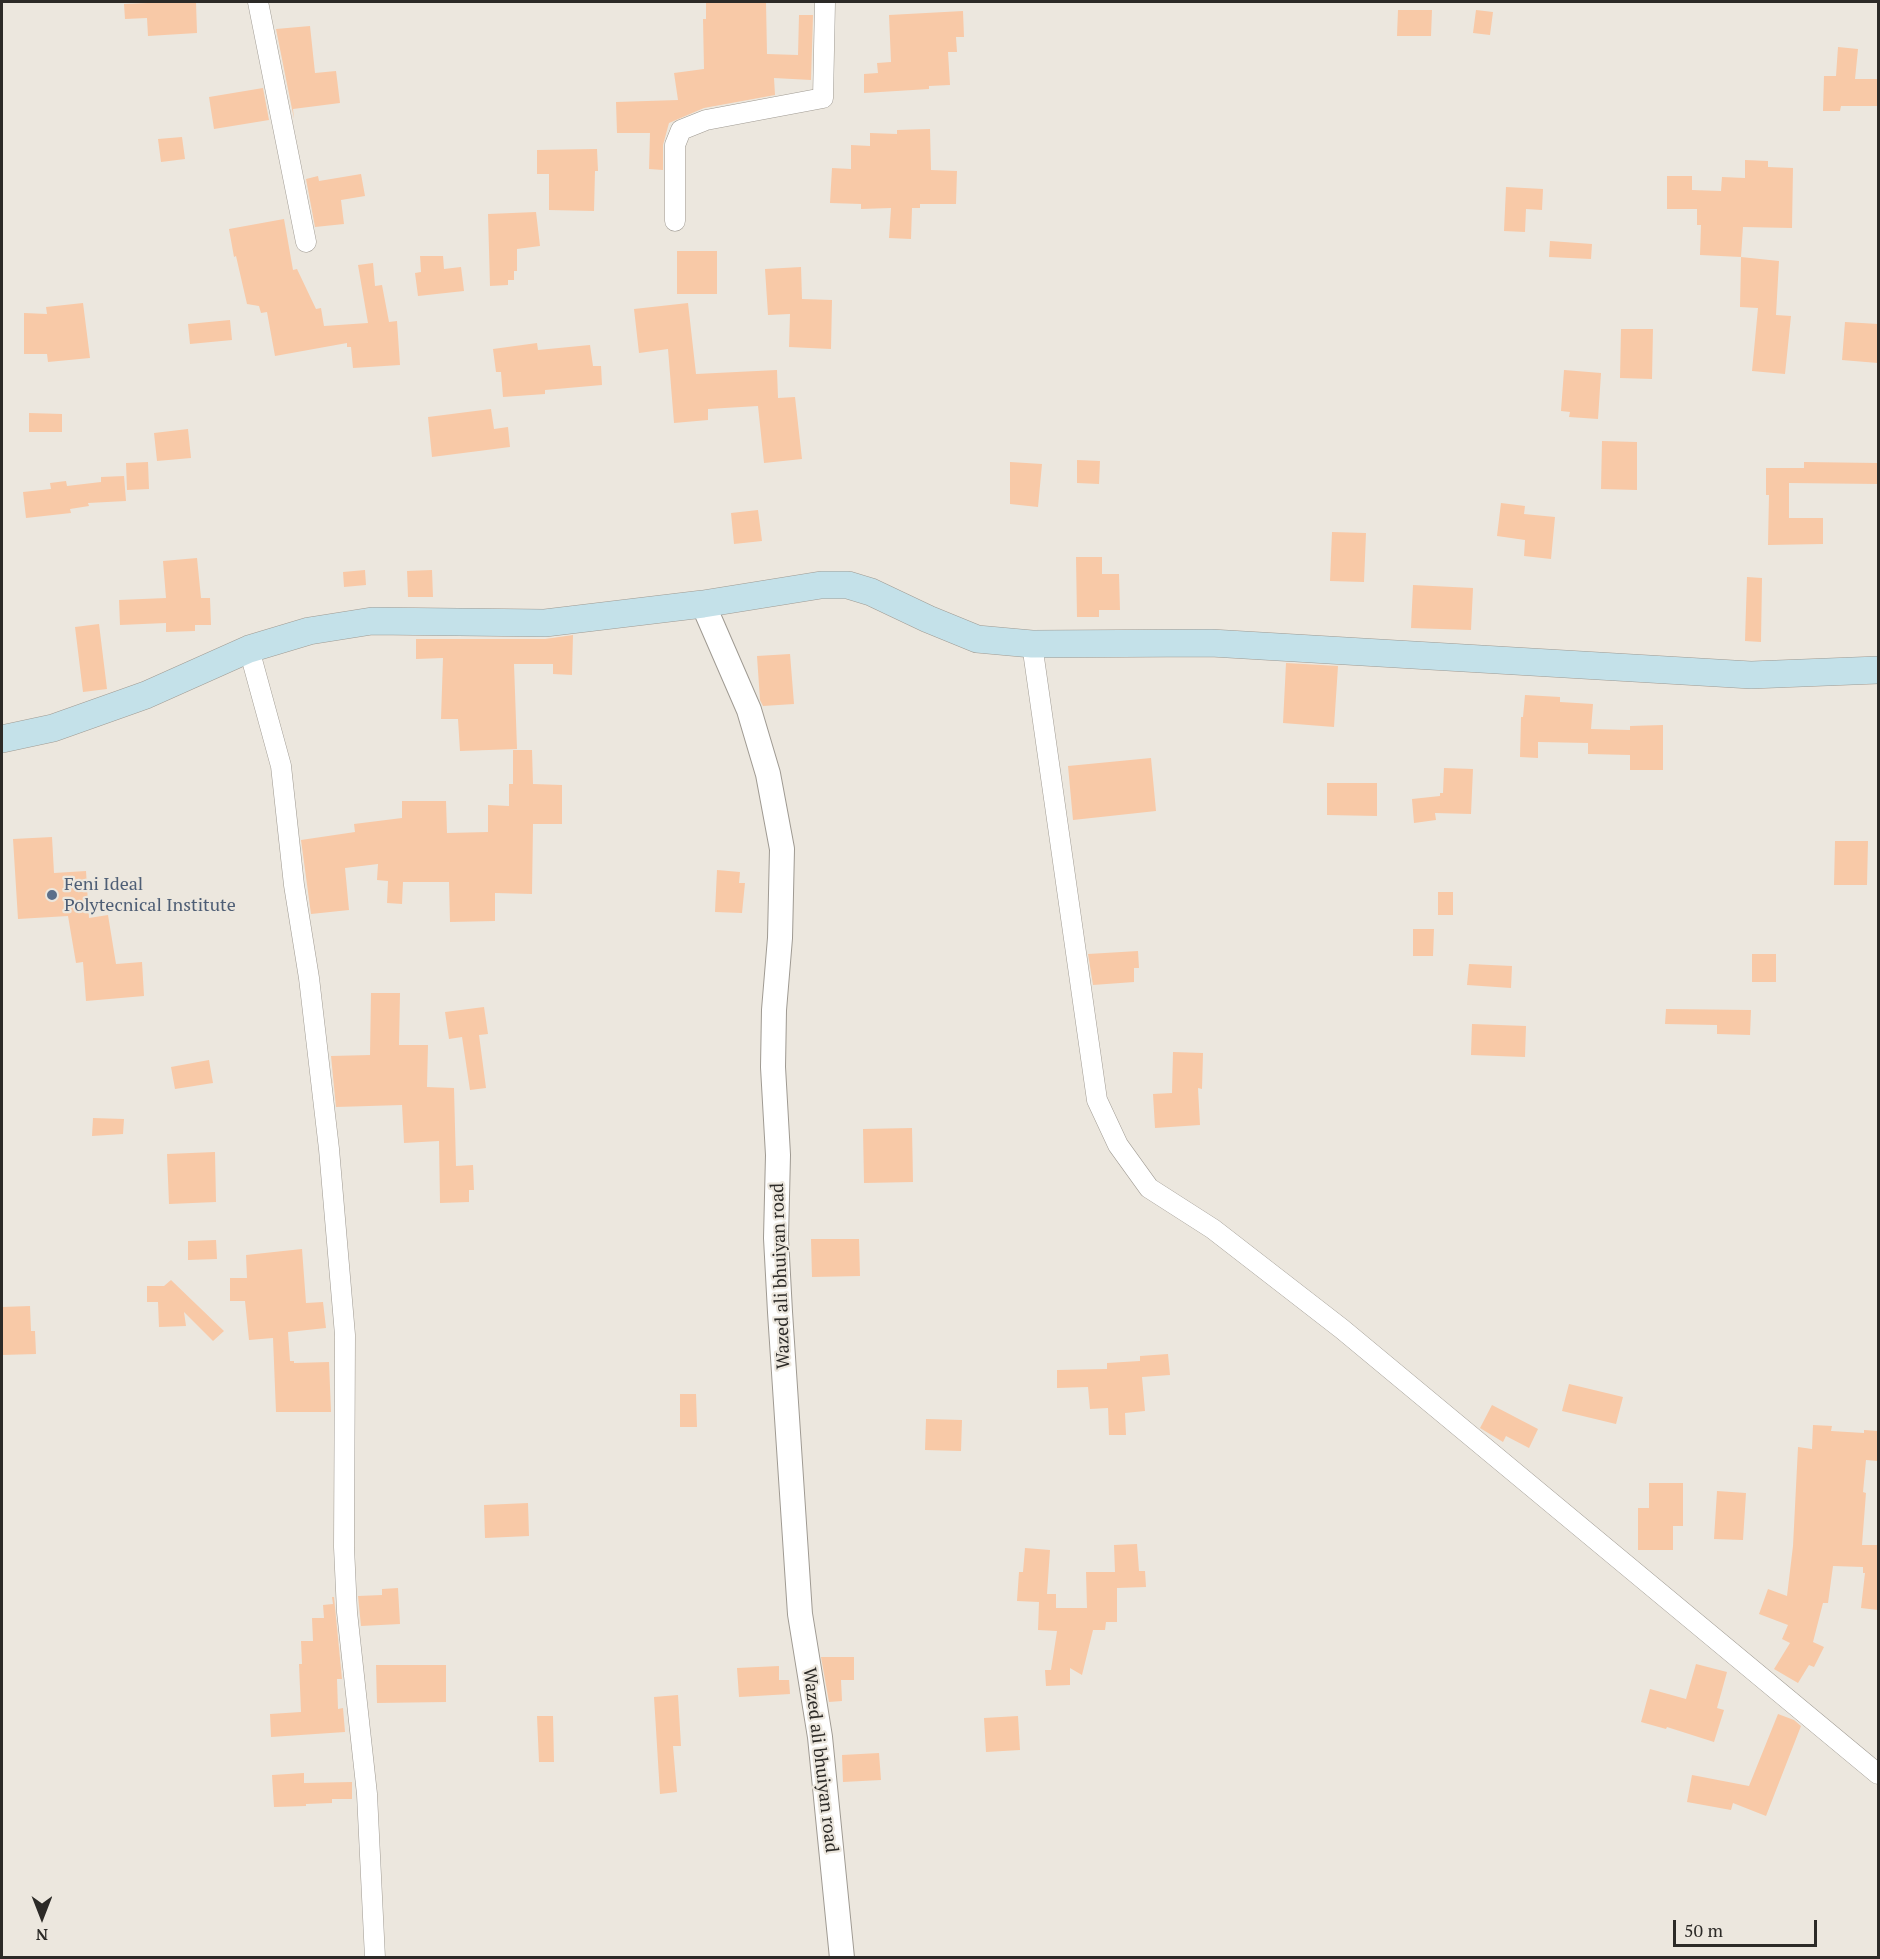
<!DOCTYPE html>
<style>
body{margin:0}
#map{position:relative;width:1880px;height:1959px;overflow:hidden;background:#ece7de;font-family:"PT Serif",serif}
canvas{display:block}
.frame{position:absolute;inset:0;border:3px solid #2c2a27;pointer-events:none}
.north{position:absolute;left:12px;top:1887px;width:60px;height:60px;-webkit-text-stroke:4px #ece7de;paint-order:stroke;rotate:180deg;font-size:16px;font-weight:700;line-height:24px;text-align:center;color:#2c2a27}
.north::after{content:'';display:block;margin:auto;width:21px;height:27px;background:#2c2a27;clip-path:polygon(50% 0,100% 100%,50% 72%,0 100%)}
.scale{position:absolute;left:1673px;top:1920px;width:144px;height:27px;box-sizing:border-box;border:3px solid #2c2a27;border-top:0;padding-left:8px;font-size:18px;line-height:21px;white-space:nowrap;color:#2c2a27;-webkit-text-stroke:4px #ece7de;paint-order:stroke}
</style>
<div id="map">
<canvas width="1880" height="1959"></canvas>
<div class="frame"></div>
<div class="north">N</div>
<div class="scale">50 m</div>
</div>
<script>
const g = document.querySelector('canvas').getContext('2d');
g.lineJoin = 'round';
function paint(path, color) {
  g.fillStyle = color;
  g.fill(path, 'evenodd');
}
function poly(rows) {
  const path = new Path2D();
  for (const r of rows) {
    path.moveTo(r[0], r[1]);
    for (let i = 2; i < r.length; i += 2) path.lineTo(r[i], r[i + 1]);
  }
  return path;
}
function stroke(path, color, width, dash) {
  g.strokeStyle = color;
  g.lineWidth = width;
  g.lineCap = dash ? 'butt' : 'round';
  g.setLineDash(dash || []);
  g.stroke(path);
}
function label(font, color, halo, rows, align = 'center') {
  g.font = font + ' "PT Serif",serif';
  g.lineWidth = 4.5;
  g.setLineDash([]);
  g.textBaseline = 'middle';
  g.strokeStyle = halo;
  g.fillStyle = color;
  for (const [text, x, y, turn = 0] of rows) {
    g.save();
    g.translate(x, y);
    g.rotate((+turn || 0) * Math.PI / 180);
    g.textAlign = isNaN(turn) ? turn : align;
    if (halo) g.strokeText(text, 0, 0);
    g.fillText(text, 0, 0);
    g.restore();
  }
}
paint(poly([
 [171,2,196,2,197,33,148,36,147,18,125,19,124,4],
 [706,2,766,2,767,54,798,55,799,15,813,15,811,80,774,78,775,95,704,108,669,123,663,145,663,170,649,169,650,133,617,133,616,102,678,100,674,73,704,69,703,19,706,19],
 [1398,10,1432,10,1431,36,1397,36],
 [1476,10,1493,12,1490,35,1473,33],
 [963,11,964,37,956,37,957,52,948,52,950,85,929,86,929,89,864,93,864,74,878,73,877,63,891,62,889,15],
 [310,26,315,73,336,71,340,103,293,109,294,119,276,29],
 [1838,47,1858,49,1855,79,1878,79,1878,106,1841,106,1840,111,1823,111,1824,76,1836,76],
 [263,88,269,120,214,129,209,97],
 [930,129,931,170,957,171,956,204,920,204,920,208,912,208,911,239,889,238,891,208,861,209,861,204,830,203,832,168,851,169,851,145,870,146,870,133,897,134,897,130],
 [182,137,185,159,161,162,158,139],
 [597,149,598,171,595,171,594,211,549,210,549,174,537,174,537,150],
 [1745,160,1768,161,1768,167,1793,168,1792,228,1743,227,1741,257,1700,255,1701,225,1697,225,1697,209,1667,209,1667,176,1692,176,1692,190,1721,191,1722,177,1745,178],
 [361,174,365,196,341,200,344,224,315,227,306,179,318,176,319,181],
 [1506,187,1543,189,1542,210,1526,209,1525,232,1504,231],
 [536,212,540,246,517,249,517,271,514,271,514,280,508,280,508,285,490,286,488,214],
 [284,219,293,270,297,269,316,309,321,308,324,326,368,323,358,265,373,263,375,286,382,285,389,322,397,321,400,365,353,368,351,347,347,347,347,343,275,356,267,312,261,313,259,306,247,304,236,256,234,257,229,229],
 [1550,241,1592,244,1591,259,1549,257],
 [677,251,717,251,717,294,677,294],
 [420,256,443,256,444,269,461,267,464,291,418,296,415,273,421,272],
 [1741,257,1779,261,1776,315,1791,316,1785,374,1752,371,1758,308,1740,307],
 [801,267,802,299,832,300,831,349,789,347,790,314,768,315,765,269],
 [83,303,90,358,48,362,47,354,24,354,24,313,47,314,46,307],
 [688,303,696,374,777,370,778,398,795,397,802,459,764,463,758,406,708,409,708,420,674,423,668,349,639,353,634,309],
 [230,320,232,340,190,344,188,324],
 [1845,322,1878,324,1878,363,1842,360],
 [1621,329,1653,329,1652,379,1620,378],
 [537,343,538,350,590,345,593,366,601,366,602,385,545,390,545,394,503,397,501,372,496,372,493,349],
 [1564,370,1601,373,1598,419,1569,417,1570,412,1561,411],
 [491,409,494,429,508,427,510,447,432,457,428,417],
 [29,413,62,414,62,432,29,432],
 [188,429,191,458,157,461,154,433],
 [1602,441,1637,442,1637,490,1601,489],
 [1077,460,1100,461,1099,484,1077,483],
 [148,462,149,489,127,490,126,463],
 [1010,462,1042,464,1038,507,1010,504],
 [1804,462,1878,463,1878,484,1789,483,1789,518,1823,518,1823,544,1768,545,1769,495,1766,495,1766,468,1804,468],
 [124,476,126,501,88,503,89,506,70,509,71,513,26,518,23,492,51,489,50,483,66,481,67,486,101,482,101,477],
 [1501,503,1525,506,1524,514,1555,517,1551,559,1524,556,1525,540,1497,536],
 [758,510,762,541,734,544,731,513],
 [1332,532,1366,533,1364,582,1330,581],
 [1076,557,1102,557,1102,574,1119,574,1120,610,1099,610,1099,617,1077,617],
 [197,558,201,598,210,598,211,625,195,625,195,631,166,632,166,623,120,625,119,600,166,598,163,561],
 [365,570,366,585,344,587,343,572],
 [432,570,433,597,408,597,407,571],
 [1747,577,1762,578,1761,642,1745,641],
 [1413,585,1473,588,1471,630,1411,628],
 [99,624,107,689,83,692,75,627],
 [573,635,572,675,553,674,553,664,514,664,517,749,460,751,458,719,441,719,443,658,416,659,416,639,545,639],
 [790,654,794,704,763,706,760,700,757,656],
 [1286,663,1338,666,1334,727,1283,723],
 [1525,695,1560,697,1560,702,1593,704,1591,729,1630,730,1630,726,1663,725,1663,770,1630,770,1630,755,1588,754,1588,743,1538,742,1538,758,1520,757,1521,717,1523,717],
 [513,750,532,750,533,784,562,785,562,824,533,824,532,894,495,893,495,921,450,922,449,882,403,882,402,904,387,903,388,881,377,880,378,864,345,868,349,910,311,914,301,840,355,832,354,824,402,818,402,801,446,801,447,833,488,832,488,805,509,806,509,784,513,784],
 [1151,758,1156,811,1073,820,1068,766],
 [1444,768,1473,769,1471,814,1435,813,1436,820,1414,823,1412,799,1440,796,1440,793,1443,793],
 [1327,783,1377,783,1377,816,1327,815],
 [52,837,54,873,86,871,89,918,108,915,116,964,142,962,144,996,86,1001,83,962,76,963,68,916,18,919,13,839],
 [1835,841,1868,841,1867,885,1834,885],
 [717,870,740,872,739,883,745,883,742,913,715,912],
 [1438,892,1453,892,1453,915,1438,915],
 [1413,929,1434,929,1433,956,1413,956],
 [1138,951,1139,968,1134,968,1134,982,1093,985,1088,954],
 [1752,954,1776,954,1776,982,1752,982],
 [1469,964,1512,966,1511,988,1467,985],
 [371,993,400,993,399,1045,428,1045,427,1087,454,1088,456,1166,473,1165,474,1190,469,1190,469,1202,440,1203,439,1141,404,1143,402,1105,336,1107,331,1056,370,1055],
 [484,1007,488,1034,479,1035,486,1088,470,1090,462,1037,449,1039,445,1012],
 [1666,1009,1751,1010,1750,1035,1717,1034,1717,1025,1665,1024],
 [1472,1024,1526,1026,1525,1057,1471,1055],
 [1173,1052,1203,1053,1202,1089,1198,1088,1200,1125,1155,1128,1153,1094,1172,1093],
 [209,1060,213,1083,175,1089,171,1067],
 [93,1118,124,1119,123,1134,92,1136],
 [912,1128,913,1182,864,1183,863,1129],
 [215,1152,216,1202,169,1204,167,1154],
 [811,1239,859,1239,860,1276,812,1277],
 [216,1240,217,1259,188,1260,188,1241],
 [302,1249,306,1303,323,1302,326,1328,288,1332,290,1361,294,1361,294,1363,329,1362,331,1412,276,1412,273,1338,249,1340,245,1301,230,1301,230,1278,247,1278,246,1255],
 [171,1280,224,1331,213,1341,184,1312,186,1326,159,1327,158,1302,147,1302,147,1286,164,1286],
 [30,1306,31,1331,35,1331,36,1354,2,1355,2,1307],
 [1168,1354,1170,1375,1142,1377,1145,1411,1125,1413,1126,1435,1109,1435,1108,1408,1090,1409,1088,1387,1057,1388,1057,1370,1107,1369,1107,1363,1140,1361,1140,1356],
 [1569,1384,1623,1397,1616,1424,1562,1411],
 [680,1394,696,1394,697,1427,680,1427],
 [1492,1405,1538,1429,1529,1448,1506,1436,1503,1442,1480,1428],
 [926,1419,962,1420,961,1451,925,1450],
 [1813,1425,1832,1426,1831,1431,1864,1433,1864,1430,1878,1431,1878,1461,1866,1460,1863,1492,1866,1493,1862,1545,1878,1545,1878,1610,1861,1608,1865,1573,1863,1573,1863,1567,1833,1566,1828,1603,1823,1603,1813,1642,1824,1647,1814,1667,1809,1665,1798,1683,1774,1669,1790,1643,1782,1639,1788,1625,1759,1614,1768,1589,1787,1596,1793,1546,1798,1447,1812,1449],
 [1649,1483,1683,1483,1683,1526,1673,1526,1673,1550,1638,1550,1638,1508,1649,1508],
 [1717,1491,1746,1493,1743,1540,1714,1539],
 [528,1503,529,1536,485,1538,484,1505],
 [1137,1544,1139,1571,1145,1571,1146,1587,1117,1588,1117,1622,1106,1622,1105,1630,1093,1630,1082,1675,1070,1668,1070,1685,1046,1686,1045,1670,1051,1670,1057,1631,1038,1630,1039,1602,1017,1601,1019,1572,1023,1572,1025,1548,1050,1550,1047,1594,1056,1594,1056,1608,1087,1608,1086,1572,1115,1572,1114,1545],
 [398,1588,400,1624,361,1626,358,1596,382,1595,382,1589],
 [332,1597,334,1597,342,1679,337,1679,338,1709,343,1708,345,1732,271,1737,270,1714,301,1712,299,1664,302,1664,301,1641,313,1641,312,1618,324,1618,323,1605,333,1604],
 [821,1657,854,1657,854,1680,841,1680,842,1701,829,1702],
 [1696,1664,1727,1672,1717,1708,1724,1710,1714,1742,1667,1727,1666,1729,1641,1722,1650,1689,1686,1699],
 [376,1665,446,1665,446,1702,377,1703],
 [779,1666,779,1680,789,1680,790,1694,739,1697,737,1668],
 [678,1695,681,1746,673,1746,677,1792,660,1794,654,1697],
 [1778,1714,1794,1720,1801,1726,1766,1816,1733,1803,1731,1810,1687,1802,1692,1775,1749,1786],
 [537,1716,553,1716,554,1762,539,1762],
 [1018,1716,1020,1750,986,1752,984,1718],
 [879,1753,881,1780,843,1782,842,1755],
 [304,1773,304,1783,352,1782,352,1799,332,1799,332,1803,306,1804,306,1806,274,1807,272,1775]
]), '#f8c9a7');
const minor = poly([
 [258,2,306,242],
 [675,221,675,145,681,130,706,120,823,98,825,2],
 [1032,644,1097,1100,1118,1145,1149,1188,1213,1229,1342,1329,1878,1774],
 [249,649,281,766,294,885,309,978,329,1149,345,1335,344,1547,347,1612,367,1794,375,1958]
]);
const tertiary = poly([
 [703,604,749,710,768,774,782,849,780,938,774,1010,773,1067,778,1155,776,1238,780,1312,800,1614,820,1737,842,1958]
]);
const secondary = poly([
 [2,739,53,728,146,695,249,649,309,631,372,621,545,623,703,604,821,585,848,585,871,592,928,619,977,639,1032,644,1211,643,1751,675,1878,670]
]);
stroke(minor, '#9f9a92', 21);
stroke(tertiary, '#9f9a92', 26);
stroke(secondary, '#9f9a92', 28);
stroke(minor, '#fff', 20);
stroke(tertiary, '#fff', 24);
stroke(secondary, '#c4e1e9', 27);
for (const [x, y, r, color] of [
 [52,895,6,"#5c6f8a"]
]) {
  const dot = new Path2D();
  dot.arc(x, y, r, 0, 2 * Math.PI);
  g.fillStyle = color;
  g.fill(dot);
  stroke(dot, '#ece7de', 2);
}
label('18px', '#4e5e75', '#ece7de', [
 ["Feni Ideal",64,885],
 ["Polytecnical Institute",64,906]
], 'left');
label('18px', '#2c2a27', '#ece7de', [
 ["Wazed ali bhuiyan road",781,1276,-92],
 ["Wazed ali bhuiyan road",820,1760,83]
]);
</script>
